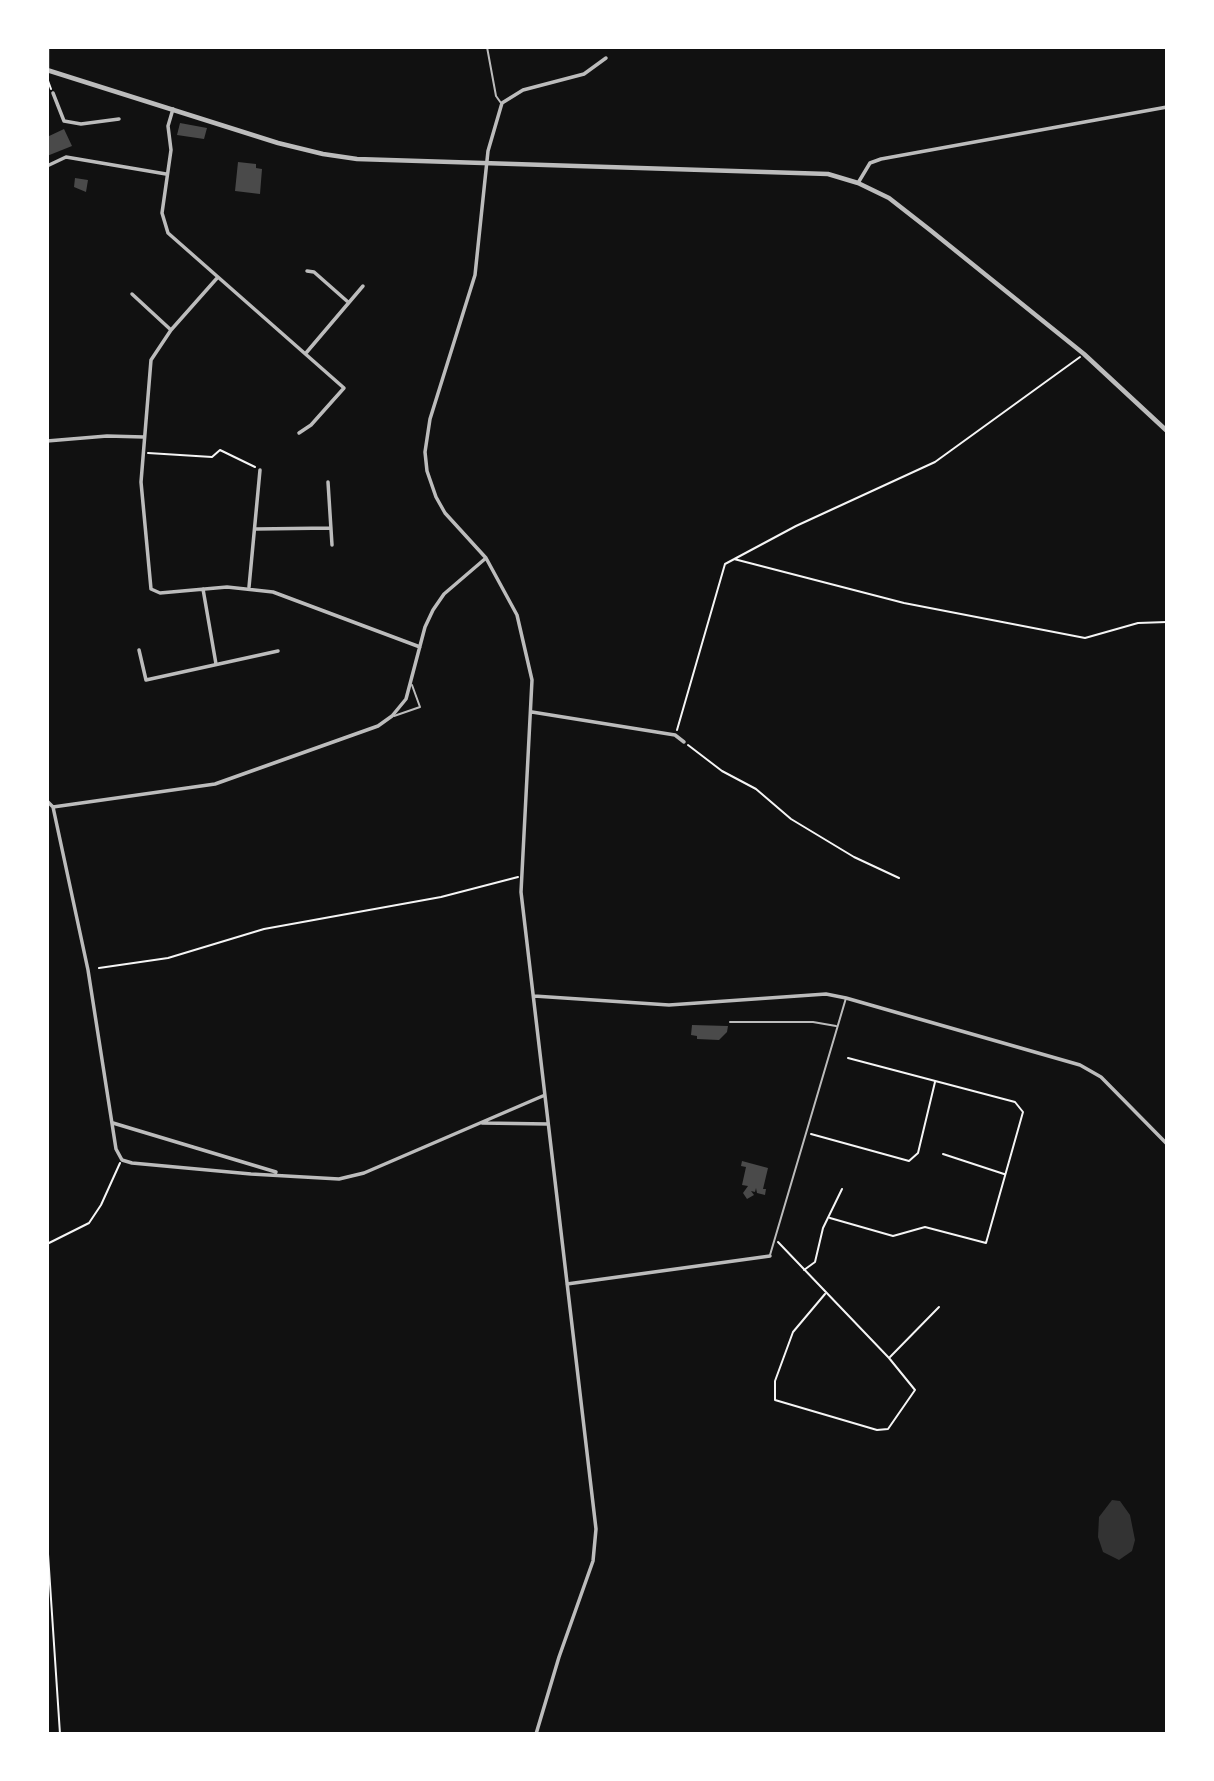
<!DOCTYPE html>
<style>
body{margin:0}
#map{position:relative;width:1214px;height:1781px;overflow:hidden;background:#111;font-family:"Asap Condensed",sans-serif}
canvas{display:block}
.frame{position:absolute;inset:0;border:49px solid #fff;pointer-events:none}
</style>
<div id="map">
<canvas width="1214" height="1781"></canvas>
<div class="frame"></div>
</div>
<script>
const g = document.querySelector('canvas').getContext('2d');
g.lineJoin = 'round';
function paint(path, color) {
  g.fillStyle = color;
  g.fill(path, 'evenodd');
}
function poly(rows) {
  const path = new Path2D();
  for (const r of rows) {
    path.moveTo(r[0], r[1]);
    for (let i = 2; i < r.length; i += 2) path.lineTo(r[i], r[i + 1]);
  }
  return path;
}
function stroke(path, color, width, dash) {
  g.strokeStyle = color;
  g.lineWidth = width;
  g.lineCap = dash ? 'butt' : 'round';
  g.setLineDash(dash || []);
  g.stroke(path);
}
paint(poly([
 [1112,1500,1120,1501,1130,1515,1135,1540,1132,1551,1119,1560,1103,1552,1098,1537,1099,1517]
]), '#333');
paint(poly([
 [180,123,207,128,204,139,177,135],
 [64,129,72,146,47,156,47,137],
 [238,162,256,164,256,168,262,169,260,194,235,191],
 [75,178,88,180,86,192,74,187],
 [692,1025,728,1026,727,1032,719,1040,697,1039,697,1036,691,1035],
 [742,1161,768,1168,763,1189,766,1189,765,1195,757,1193,756,1188,755,1192,751,1191,754,1195,747,1199,743,1193,748,1186,742,1185,746,1167,741,1166]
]), '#4a4a4a');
stroke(poly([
 [47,78,51,89],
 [1167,438,1167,447],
 [148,453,212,457,220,450,255,467],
 [734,559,904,603,1085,638,1138,623,1167,622],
 [677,730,725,564,796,526,935,462,1080,357],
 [688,745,722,771,756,789,791,819,854,857,899,878],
 [99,968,168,958,264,929,441,897,518,877],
 [811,1134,909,1161,918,1153,935,1082],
 [943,1154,1004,1174],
 [830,1218,893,1236,925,1227,986,1243,1023,1112,1015,1102,848,1058],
 [778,1242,889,1358,915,1390,888,1429,877,1430,775,1400,775,1381,793,1332,825,1294],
 [47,1244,89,1223,101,1205,120,1163],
 [804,1270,815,1262,823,1228,842,1189],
 [890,1357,939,1307],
 [47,1539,60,1734]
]), '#f5f5f5', 2);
stroke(poly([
 [487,47,496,96,501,103],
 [394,716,420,707,412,685],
 [730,1022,813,1022,836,1026],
 [770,1255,846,998]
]), '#bcbcbc', 2);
stroke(poly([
 [53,93,64,121,81,124,119,119],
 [173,109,168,126,171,150,162,213,168,233,344,388,311,425,299,433],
 [47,166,66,157,166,174],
 [858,183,870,163,881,159,1167,107],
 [307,271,314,272,348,302],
 [218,277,171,330,151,360,141,482,151,589,160,593,227,587,273,592,420,647],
 [132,294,171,330],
 [306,353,363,286],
 [47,441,107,436,144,437],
 [328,482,332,545],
 [256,529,331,528],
 [249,587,260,470],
 [203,589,216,664],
 [139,650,146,680,278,651],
 [532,712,675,735,684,742],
 [47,801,53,807],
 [53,807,88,970,116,1149,122,1160,132,1163,251,1174,339,1179,364,1173,545,1095],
 [53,807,215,784,378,726,392,716,406,699,425,627,433,610,444,594,486,558],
 [534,996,669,1005,826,994,846,998,1080,1065,1101,1077,1167,1144],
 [113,1123,276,1172],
 [482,1123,548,1124],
 [567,1284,770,1256],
 [536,1734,559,1657,593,1561,596,1529,521,892,532,680,517,615,486,558,445,513,436,497,427,471,425,452,430,419,475,275,488,151,502,103,523,90,584,74,606,58]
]), '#bcbcbc', 3.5);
stroke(poly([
 [47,69,47,47],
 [47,70,278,143,323,154,357,159,828,174,858,183,889,198,930,230,1084,354,1167,431]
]), '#bcbcbc', 4.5);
</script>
